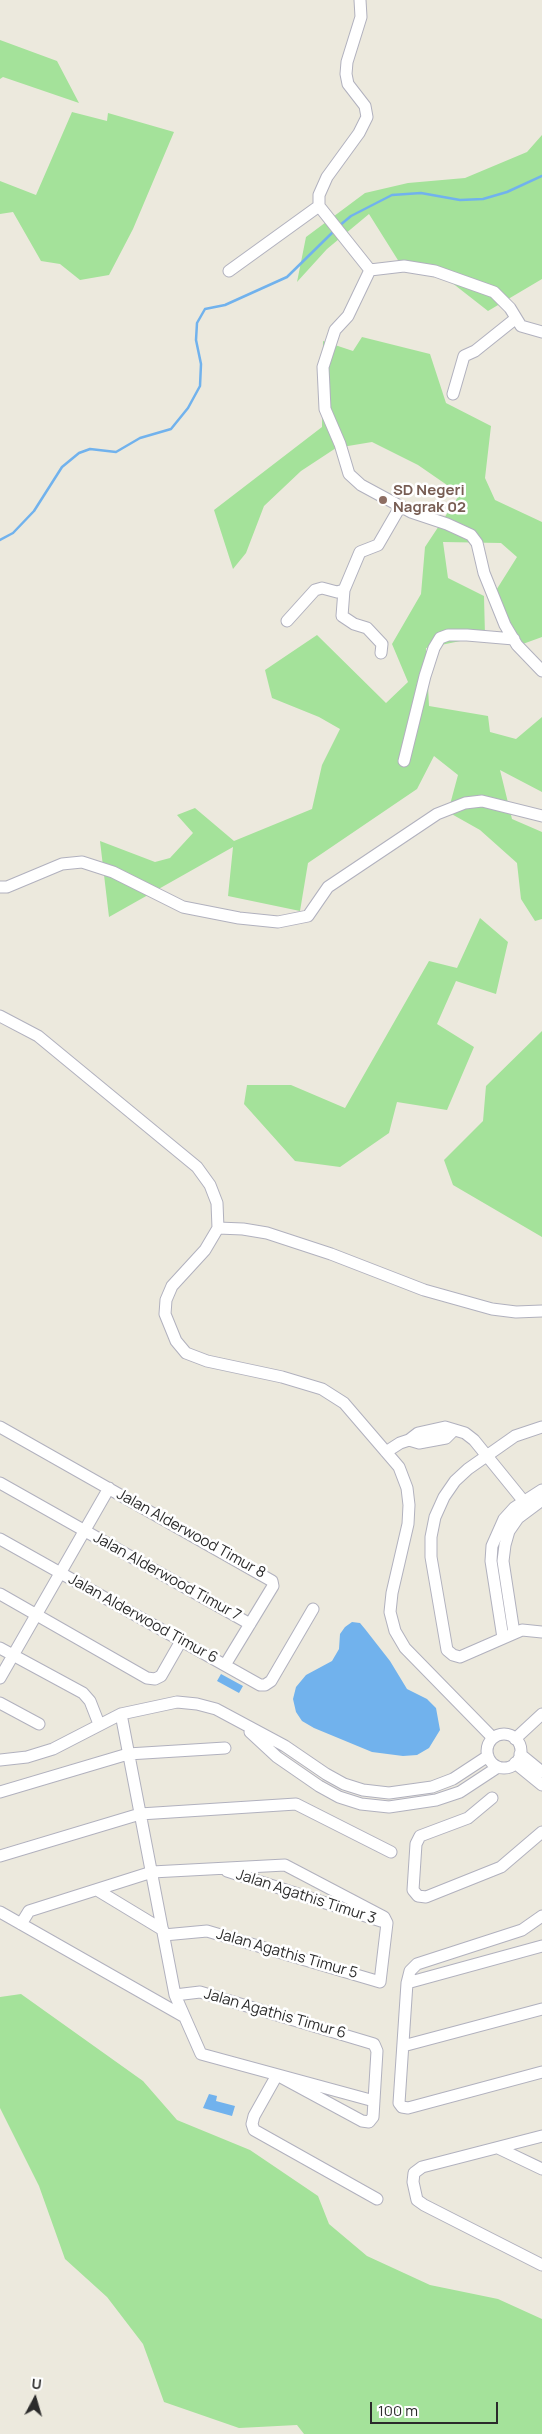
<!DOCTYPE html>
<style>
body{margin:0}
#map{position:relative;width:542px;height:2434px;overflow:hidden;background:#ece9dd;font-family:Manrope,sans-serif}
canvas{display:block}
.north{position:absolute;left:10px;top:2374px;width:50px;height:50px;-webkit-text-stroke:4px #fff;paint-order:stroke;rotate:6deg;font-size:14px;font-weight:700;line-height:20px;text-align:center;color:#2b2b2b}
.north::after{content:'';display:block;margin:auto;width:18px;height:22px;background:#2b2b2b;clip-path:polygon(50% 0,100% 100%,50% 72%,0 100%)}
.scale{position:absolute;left:370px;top:2402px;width:128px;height:22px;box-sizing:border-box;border:2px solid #2b2b2b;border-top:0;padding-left:6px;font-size:15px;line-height:18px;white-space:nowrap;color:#2b2b2b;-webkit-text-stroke:4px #fff;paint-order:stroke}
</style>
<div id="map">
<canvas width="542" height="2434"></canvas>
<div class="north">U</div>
<div class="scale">100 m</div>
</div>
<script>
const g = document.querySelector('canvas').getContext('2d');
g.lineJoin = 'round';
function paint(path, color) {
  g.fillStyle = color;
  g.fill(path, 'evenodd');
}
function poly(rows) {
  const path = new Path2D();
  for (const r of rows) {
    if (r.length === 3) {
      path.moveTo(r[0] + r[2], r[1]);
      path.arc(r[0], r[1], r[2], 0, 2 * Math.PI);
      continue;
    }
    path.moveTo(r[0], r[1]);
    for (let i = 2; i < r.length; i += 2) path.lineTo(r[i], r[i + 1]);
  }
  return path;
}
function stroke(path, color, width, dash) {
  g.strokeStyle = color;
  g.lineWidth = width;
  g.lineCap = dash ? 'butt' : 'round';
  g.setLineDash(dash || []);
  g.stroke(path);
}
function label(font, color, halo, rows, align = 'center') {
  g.font = font + ' Manrope,sans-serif';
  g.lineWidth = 5;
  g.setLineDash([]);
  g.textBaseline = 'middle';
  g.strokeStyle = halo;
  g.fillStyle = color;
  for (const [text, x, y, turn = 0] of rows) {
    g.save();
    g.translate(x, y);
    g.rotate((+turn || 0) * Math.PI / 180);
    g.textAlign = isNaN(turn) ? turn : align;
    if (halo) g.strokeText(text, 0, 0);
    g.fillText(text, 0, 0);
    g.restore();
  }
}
paint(poly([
 [0,40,57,61,79,103,3,77,0,79],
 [72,112,107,121,108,113,174,132,133,229,109,275,80,280,60,264,41,261,13,212,0,214,0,181,36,195],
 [542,135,542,279,488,311,442,275,401,265,369,214,327,249,297,282,306,237,365,193,408,183,465,178,527,152],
 [362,337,430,354,446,403,491,426,485,478,495,500,542,522,542,637,520,645,495,592,517,557,501,543,443,542,448,578,484,596,485,636,426,648,429,706,488,716,490,732,516,739,542,717,542,792,500,770,512,819,542,832,542,919,535,921,521,899,517,863,480,830,448,812,458,775,434,756,417,789,308,863,300,911,228,896,233,847,109,917,100,841,155,862,170,858,193,833,177,815,195,808,234,841,312,809,322,765,340,729,319,717,272,698,265,670,317,635,386,703,408,682,392,644,421,594,425,547,460,494,418,465,372,442,336,448,301,471,264,506,246,553,233,569,214,510,322,427,323,341,353,351],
 [480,918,508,942,496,994,456,981,437,1024,474,1047,447,1110,397,1102,389,1133,340,1167,295,1161,244,1104,247,1085,291,1085,345,1108,429,961,457,968],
 [542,1031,542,1237,453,1185,444,1160,483,1121,486,1086],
 [21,1994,143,2081,177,2120,250,2150,318,2196,329,2224,367,2256,430,2285,498,2299,542,2319,542,2434,304,2434,297,2425,239,2428,164,2402,143,2344,107,2297,65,2259,39,2186,0,2108,0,1997]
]), '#a4e29a');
paint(poly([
 [352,1622,360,1623,365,1629,390,1661,407,1689,427,1699,436,1708,440,1730,429,1748,417,1755,403,1756,372,1752,314,1728,302,1721,296,1712,293,1699,296,1687,306,1675,332,1661,339,1649,340,1634,345,1627],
 [221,1674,243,1686,239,1693,217,1681],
 [209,2094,217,2096,216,2101,235,2106,232,2116,203,2108]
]), '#71b2ed');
stroke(poly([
 [339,226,351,216,392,195,421,193,460,200,483,199,507,192,542,176],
 [0,540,13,533,34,511,62,467,79,453,90,449,116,452,140,438,171,429,188,408,200,386,201,364,196,340,197,323,205,309,225,305,287,277,335,230]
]), '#71b2ed', 2.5);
const minor = poly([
 [360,0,361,17,347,62,346,74,348,84,365,106,367,117,359,133,327,177,319,195,319,206,370,270],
 [370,270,348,316,335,330,323,367,325,409,340,444,349,474,361,485,411,512,447,524,471,535,477,543,484,573,505,625,517,645,542,671],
 [370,270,404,266,435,271,494,292,510,308,521,326,542,332],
 [229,271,319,206],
 [453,394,464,356,475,351,515,319],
 [344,590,342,616,354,624,367,628,382,644,381,653],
 [287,621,315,590,322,588,337,592,344,590,360,552,378,545,400,507],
 [404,761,425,676,434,648,440,638,448,635,467,635,514,639],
 [0,887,7,887,62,864,82,862,113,872,183,907,239,918,278,922,308,916,328,887,437,814,465,803,482,801,542,816],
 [0,1016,38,1036,197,1167,210,1185,217,1203,218,1228,205,1250,172,1286,166,1300,165,1314,176,1341,186,1353,207,1361,282,1377,322,1389,344,1403,399,1467,407,1488,409,1505,408,1524,392,1593,390,1612,395,1631,405,1648,493,1738],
 [218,1228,243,1229,267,1233,331,1254,424,1290,492,1309,516,1312,542,1311],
 [0,1427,272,1581,273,1586,225,1665],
 [542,1427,515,1436,468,1469,455,1481,444,1497,435,1517,431,1537,431,1557,447,1650,453,1655,460,1657,522,1630,542,1632],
 [409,1440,419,1443,446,1438,454,1430],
 [386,1452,400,1443,409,1440,418,1433,445,1427,465,1433,474,1440,530,1509],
 [0,1483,250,1624],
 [0,1539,260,1685,265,1685,271,1681,313,1609],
 [0,1594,147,1678,155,1679,161,1676,181,1641],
 [514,1633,503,1561,505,1545,509,1531,518,1518,542,1500],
 [503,1638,491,1561,492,1546,504,1519,514,1508,542,1490],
 [0,1648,83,1693,90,1701,99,1724],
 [0,1678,109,1488],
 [0,1703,39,1724],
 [121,1714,175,1995,201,2054,374,2101],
 [250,1732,277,1757,319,1786,339,1797,361,1804,389,1807,436,1800,460,1792,498,1767],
 [504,1751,17],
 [515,1739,542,1714],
 [520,1754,542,1772],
 [0,1760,27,1757,53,1749,121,1714,177,1702,197,1704,216,1709,285,1746,326,1774,344,1784,363,1790,389,1793,432,1787,453,1779,488,1756],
 [515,1763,542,1785],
 [0,1792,128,1754,225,1748],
 [492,1798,468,1818,420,1836,416,1844,413,1890,418,1896,426,1897,501,1867,542,1832],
 [0,1856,140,1814,296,1804,391,1852],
 [227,1871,381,1921],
 [97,1890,163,1930],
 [0,1912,183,2016],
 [542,1916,522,1930,417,1964,410,1971,407,1983,399,2103,402,2107,408,2108,542,2072],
 [21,1924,29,1911,152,1872,285,1865,384,1917,387,1923],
 [164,1935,207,1931,380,1982,387,1923],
 [407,1983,542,1946],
 [175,1995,200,1992,374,2044,377,2051,373,2117,369,2122,362,2121,277,2075,254,2116,252,2124,254,2130,377,2199],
 [403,2046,542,2009],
 [542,2136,422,2167,414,2173,413,2182,417,2200,424,2205,542,2265],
 [498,2148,542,2169]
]);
stroke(minor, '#b1b1be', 13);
stroke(minor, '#fff', 11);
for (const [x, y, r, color] of [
 [383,500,5,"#8d6e63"]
]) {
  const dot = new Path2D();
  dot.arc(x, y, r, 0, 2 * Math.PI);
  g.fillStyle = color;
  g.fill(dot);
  stroke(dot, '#fff', 2);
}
label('bold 15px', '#785e54', '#fff', [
 ["SD Negeri",393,491],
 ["Nagrak 02",393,508]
], 'left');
label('15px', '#2b2b2b', '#fff', [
 ["Jalan Alderwood Timur 8",191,1534,29],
 ["Jalan Alderwood Timur 7",167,1577,29],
 ["Jalan Alderwood Timur 6",143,1619,29],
 ["Jalan Agathis Timur 3",306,1897,18],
 ["Jalan Agathis Timur 5",287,1954,16],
 ["Jalan Agathis Timur 6",275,2014,16]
]);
</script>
